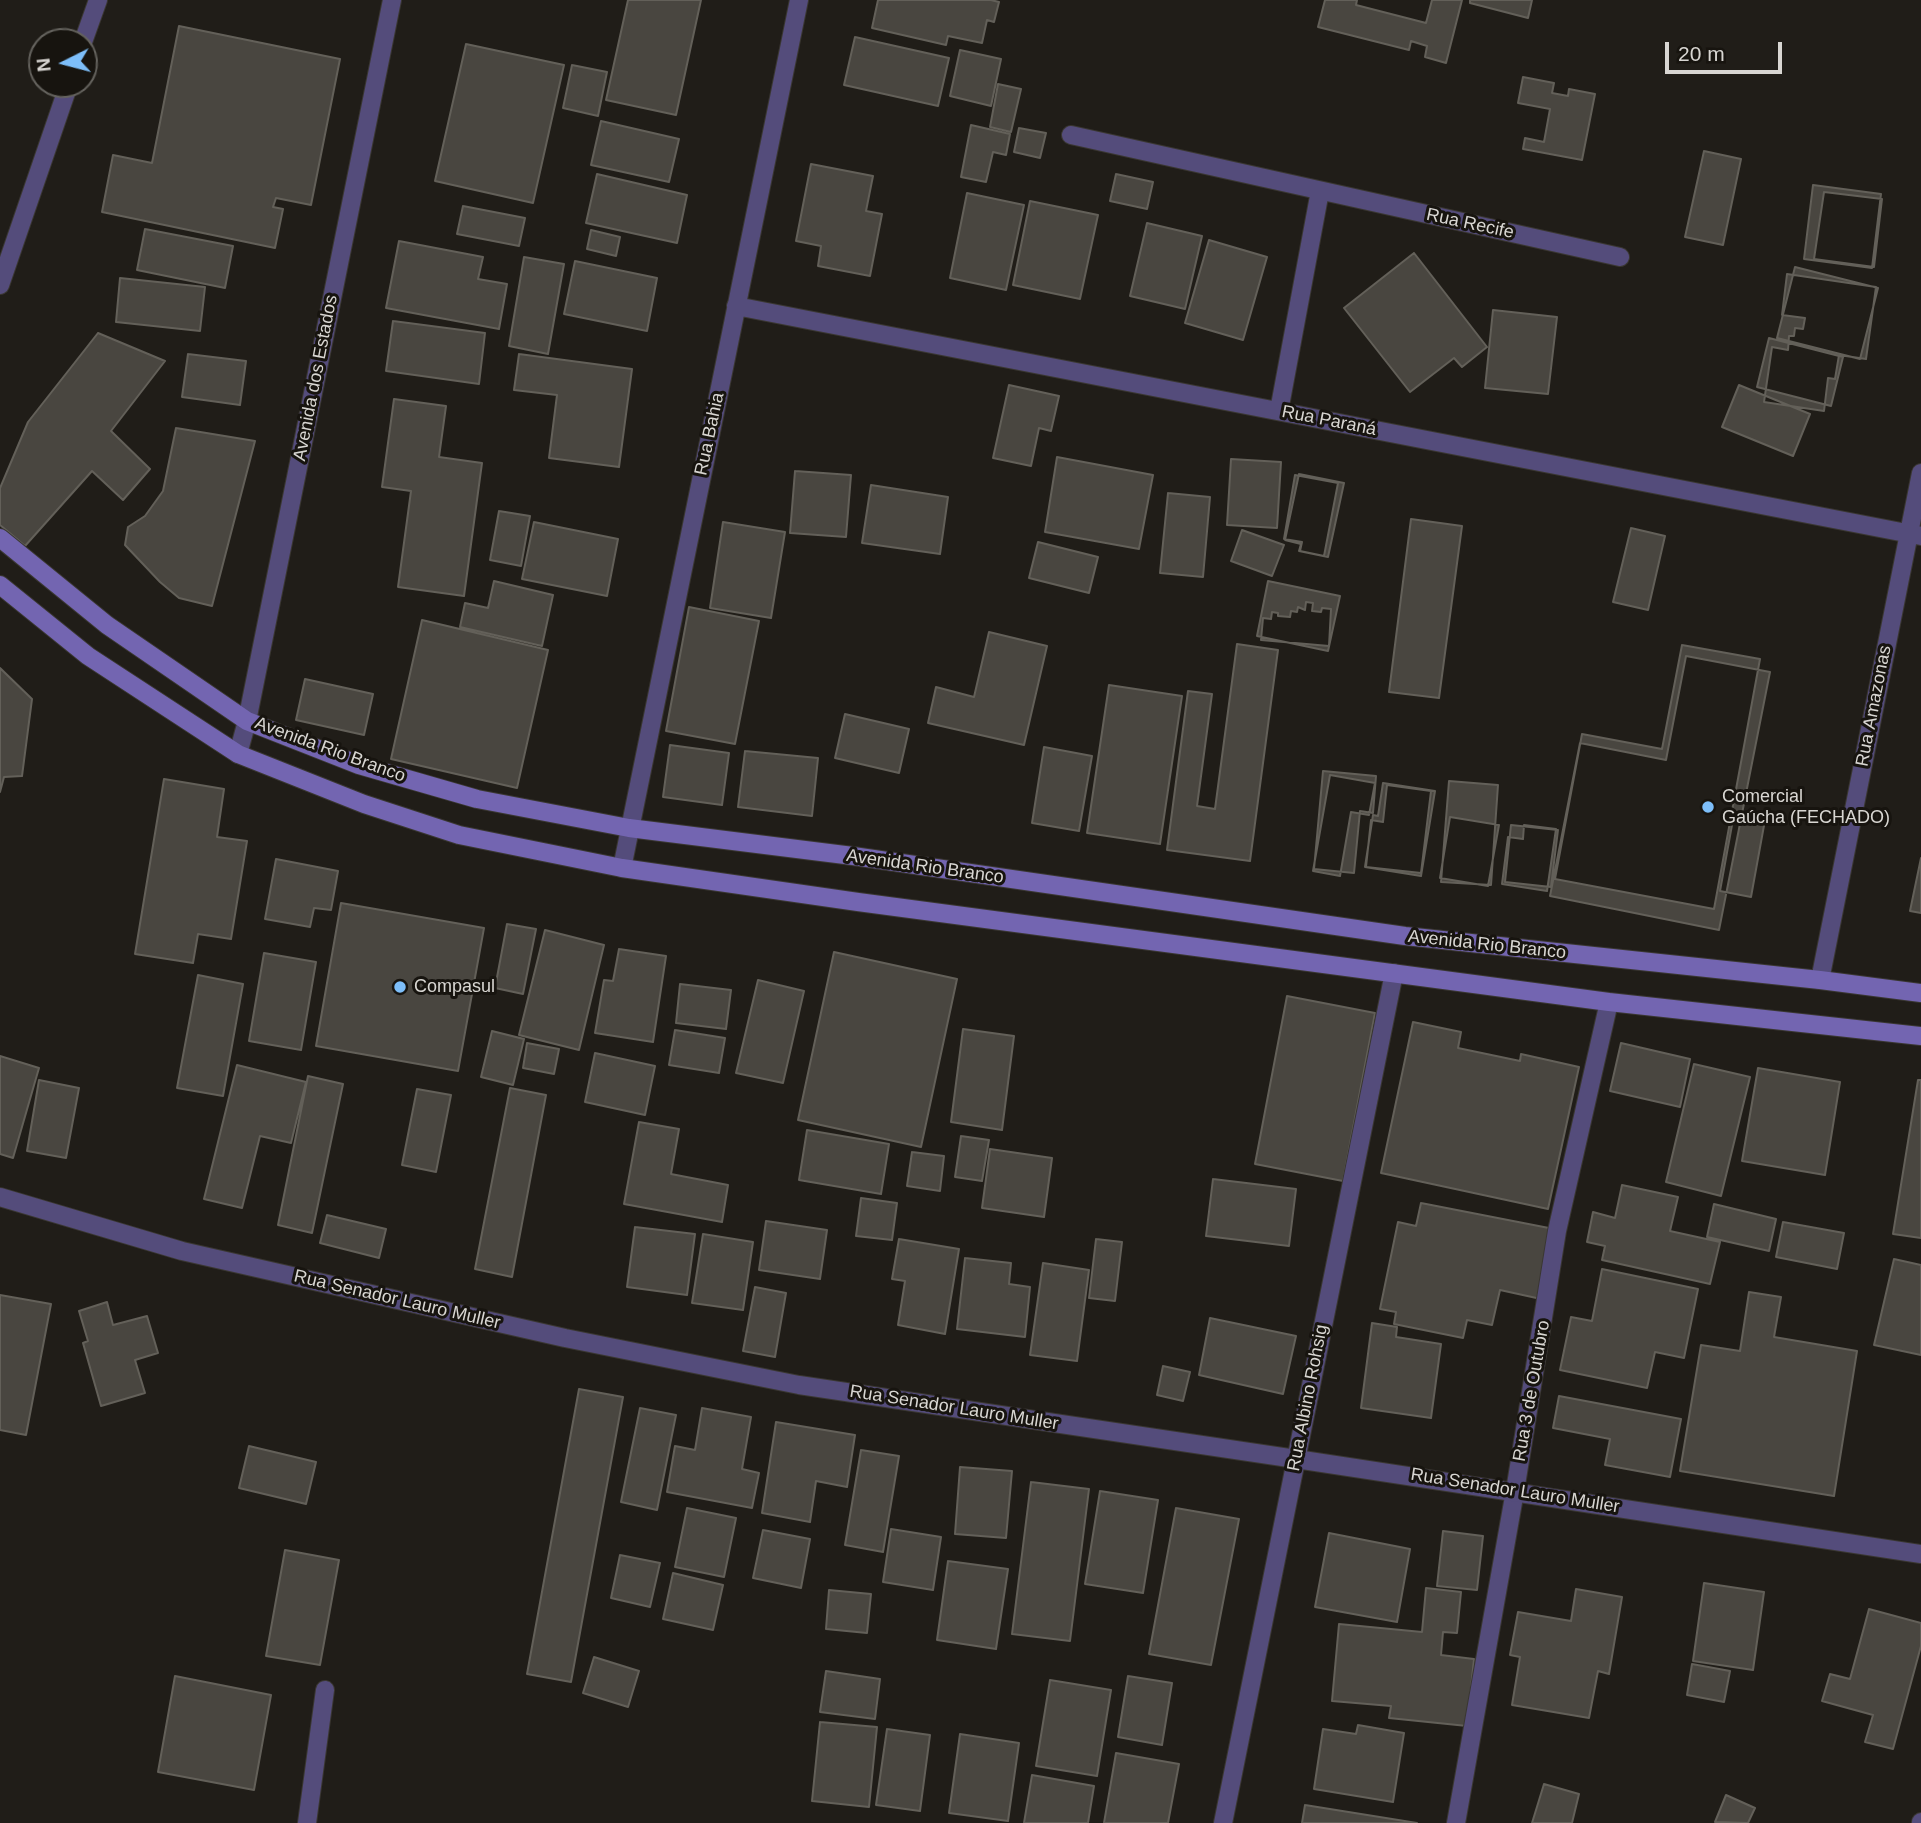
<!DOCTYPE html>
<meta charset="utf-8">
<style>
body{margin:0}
#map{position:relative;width:1921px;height:1823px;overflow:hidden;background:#201d18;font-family:Helvetica,sans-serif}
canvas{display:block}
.north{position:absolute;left:28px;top:28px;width:70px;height:70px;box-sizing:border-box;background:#17140f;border:2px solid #64625d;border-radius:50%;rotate:264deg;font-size:19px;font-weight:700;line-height:28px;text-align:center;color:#d8d6d2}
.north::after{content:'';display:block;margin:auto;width:24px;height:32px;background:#7dbef9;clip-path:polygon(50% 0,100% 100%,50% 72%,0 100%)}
.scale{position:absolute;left:1665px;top:42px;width:117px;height:32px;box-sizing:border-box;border:4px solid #d8d6d2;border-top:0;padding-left:9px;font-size:21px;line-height:24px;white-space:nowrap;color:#d8d6d2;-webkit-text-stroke:5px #17140f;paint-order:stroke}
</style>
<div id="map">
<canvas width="1921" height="1823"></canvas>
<div class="north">N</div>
<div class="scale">20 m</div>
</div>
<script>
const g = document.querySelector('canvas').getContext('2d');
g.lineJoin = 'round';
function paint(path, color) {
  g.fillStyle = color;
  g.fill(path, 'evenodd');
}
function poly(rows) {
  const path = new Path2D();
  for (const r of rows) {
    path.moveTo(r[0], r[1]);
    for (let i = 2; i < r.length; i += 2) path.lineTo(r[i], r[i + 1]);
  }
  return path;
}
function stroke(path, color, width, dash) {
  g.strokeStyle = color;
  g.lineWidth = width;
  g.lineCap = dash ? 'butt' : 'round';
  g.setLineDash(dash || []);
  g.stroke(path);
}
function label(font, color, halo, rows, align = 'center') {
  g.font = font + ' Helvetica,sans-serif';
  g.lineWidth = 6;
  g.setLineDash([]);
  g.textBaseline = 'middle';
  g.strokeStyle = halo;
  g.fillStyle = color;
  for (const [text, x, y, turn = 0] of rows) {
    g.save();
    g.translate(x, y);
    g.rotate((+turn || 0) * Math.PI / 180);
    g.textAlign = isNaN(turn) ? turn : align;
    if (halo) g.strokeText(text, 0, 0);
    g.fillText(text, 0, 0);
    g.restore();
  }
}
const building = poly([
 [628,0,701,0,676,115,606,100,628,0],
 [878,0,991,0,999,2,994,22,987,20,982,43,948,36,946,45,872,28,878,0],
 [1325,0,1357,0,1356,5,1426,23,1432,0,1462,0,1446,63,1425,57,1427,46,1411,41,1409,50,1318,27,1325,0],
 [1470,0,1532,0,1528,18,1470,3,1470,0],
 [179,26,340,59,311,205,276,198,273,207,283,209,275,248,102,212,113,155,152,163,179,26],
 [855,37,949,58,938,106,844,85,855,37],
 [466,44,564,65,533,203,435,181,466,44],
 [960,50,1001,59,991,106,950,96,960,50],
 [572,65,607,72,598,116,563,108,572,65],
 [1523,77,1554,83,1552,93,1568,96,1569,89,1595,94,1582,160,1523,149,1525,138,1544,142,1550,109,1518,103,1523,77],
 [998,84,1021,89,1011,132,990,127,998,84],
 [601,121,679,139,669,182,591,165,601,121],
 [971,125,1010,134,1006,155,993,152,986,182,961,177,971,125],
 [1019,128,1046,133,1040,158,1014,152,1019,128],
 [1704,151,1741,159,1723,245,1685,237,1704,151],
 [811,164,873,176,866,211,882,214,870,276,818,266,821,246,796,241,811,164],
 [597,174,687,195,677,243,586,223,597,174],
 [1116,174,1153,182,1147,209,1110,201,1116,174],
 [1813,185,1881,194,1872,268,1804,259,1813,185],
 [1824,192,1882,199,1874,267,1814,259,1824,192],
 [967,193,1024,205,1006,290,950,278,967,193],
 [1030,201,1098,215,1080,299,1013,285,1030,201],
 [463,206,525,218,519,246,457,234,463,206],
 [1147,223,1202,236,1185,309,1130,296,1147,223],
 [145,229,233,246,225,288,137,270,145,229],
 [591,230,620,237,616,256,587,249,591,230],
 [1209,240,1267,257,1243,340,1185,323,1209,240],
 [399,241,483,257,478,279,507,284,499,329,386,308,399,241],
 [1414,253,1487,347,1462,367,1454,358,1410,392,1344,308,1414,253],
 [524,257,564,264,548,354,509,346,524,257],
 [575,261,657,278,647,331,564,314,575,261],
 [1795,267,1878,288,1860,359,1777,338,1795,267],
 [1787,274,1876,287,1866,359,1839,355,1835,379,1828,378,1824,411,1764,402,1772,347,1788,350,1789,336,1794,336,1795,328,1803,329,1805,318,1782,315,1787,274],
 [120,278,205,287,200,331,116,322,120,278],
 [1493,310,1557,317,1548,394,1485,388,1493,310],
 [393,321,485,333,479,384,386,371,393,321],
 [98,333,165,361,111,431,150,469,123,500,92,471,25,546,0,525,0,488,28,422,98,333],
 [1769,338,1843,357,1831,406,1757,387,1769,338],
 [188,354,246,361,240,405,182,397,188,354],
 [519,354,632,369,619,467,549,458,557,395,514,390,519,354],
 [1009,385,1059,396,1051,431,1039,428,1031,466,993,458,1009,385],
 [1739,385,1810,414,1793,456,1722,427,1739,385],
 [394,399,446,406,439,457,482,463,464,596,398,587,411,491,382,487,394,399],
 [176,428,255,441,212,606,179,598,160,582,125,545,128,527,145,516,163,491,176,428],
 [1057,457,1153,475,1139,549,1045,532,1057,457],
 [1231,459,1281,462,1277,528,1227,525,1231,459],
 [795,471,851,475,846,537,790,533,795,471],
 [1299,474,1344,483,1328,557,1299,551,1301,544,1285,540,1299,474],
 [1295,475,1338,483,1324,556,1300,551,1302,542,1284,539,1295,475],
 [871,485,948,497,940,554,862,543,871,485],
 [1168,493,1210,497,1203,577,1160,573,1168,493],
 [499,511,530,516,521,566,490,560,499,511],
 [1411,519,1462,526,1439,698,1389,692,1411,519],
 [534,522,618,539,607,596,522,579,534,522],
 [723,522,785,532,771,618,710,608,723,522],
 [1631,528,1665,536,1648,610,1613,602,1631,528],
 [1242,530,1284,545,1272,576,1231,561,1242,530],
 [1038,542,1098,557,1089,593,1029,578,1038,542],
 [494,581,553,595,542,646,460,627,465,603,488,608,494,581],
 [1268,581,1340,596,1328,651,1257,636,1268,581],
 [1306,602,1313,603,1312,611,1321,612,1322,608,1331,609,1329,646,1261,640,1263,618,1271,619,1272,612,1278,613,1278,616,1290,617,1291,611,1297,612,1298,607,1305,610,1306,602],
 [689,607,759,621,735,744,666,731,689,607],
 [422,620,548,650,517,788,391,759,422,620],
 [989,632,1047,646,1024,745,928,723,936,687,974,697,989,632],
 [1237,644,1278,650,1250,861,1167,850,1188,691,1212,694,1197,806,1215,809,1237,644],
 [1682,645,1760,659,1714,909,1555,879,1582,734,1662,749,1682,645],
 [1686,656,1770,672,1719,930,1550,896,1580,743,1666,760,1686,656],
 [0,668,32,699,22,776,4,777,0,792,0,668],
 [305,679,373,694,364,735,296,720,305,679],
 [1109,685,1182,696,1160,844,1087,833,1109,685],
 [845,714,909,729,899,773,835,758,845,714],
 [670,745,729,753,722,805,663,797,670,745],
 [1044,747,1092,756,1079,831,1032,823,1044,747],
 [745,751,818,758,812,816,738,807,745,751],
 [1323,771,1376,776,1373,813,1360,811,1354,873,1314,869,1323,771],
 [1330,775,1375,783,1369,815,1351,812,1340,876,1313,871,1330,775],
 [164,779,224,789,217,837,247,841,231,939,198,934,193,963,135,954,164,779],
 [1449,781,1498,785,1491,885,1441,882,1449,781],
 [1383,783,1435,791,1421,876,1365,867,1373,815,1378,816,1383,783],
 [1387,785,1431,791,1421,873,1366,867,1371,820,1383,822,1387,785],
 [1734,814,1765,820,1751,897,1720,891,1734,814],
 [1450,817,1499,825,1488,886,1440,878,1450,817],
 [1511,825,1558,830,1551,887,1505,882,1511,825],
 [1524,825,1556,829,1547,891,1502,884,1508,837,1523,839,1524,825],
 [1921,858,1921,913,1910,911,1921,858],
 [276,859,338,871,331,910,314,908,310,927,265,919,276,859],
 [341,903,484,928,458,1071,316,1046,341,903],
 [507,924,536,929,523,994,495,988,507,924],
 [545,930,604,945,579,1050,519,1035,545,930],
 [619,949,666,956,653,1042,595,1033,604,980,613,981,619,949],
 [834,952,957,979,921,1147,798,1120,834,952],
 [264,953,316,962,301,1050,249,1041,264,953],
 [198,975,243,984,223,1096,177,1088,198,975],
 [758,980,804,991,783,1083,736,1073,758,980],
 [680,984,731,990,726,1029,676,1023,680,984],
 [1287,996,1375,1013,1343,1181,1255,1164,1287,996],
 [1413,1022,1461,1032,1458,1048,1520,1061,1521,1054,1579,1067,1548,1209,1381,1173,1413,1022],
 [963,1029,1014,1036,1002,1130,951,1122,963,1029],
 [675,1030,725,1038,719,1073,669,1065,675,1030],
 [492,1031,524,1039,513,1085,481,1077,492,1031],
 [527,1043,559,1049,554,1074,523,1068,527,1043],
 [1621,1043,1690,1059,1680,1107,1610,1091,1621,1043],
 [595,1053,655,1066,645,1115,585,1102,595,1053],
 [0,1056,39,1068,13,1158,0,1154,0,1056],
 [1694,1064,1750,1077,1721,1196,1666,1182,1694,1064],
 [237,1065,306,1082,291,1143,260,1136,242,1208,204,1199,237,1065],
 [1758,1068,1840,1082,1825,1175,1742,1161,1758,1068],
 [308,1076,343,1084,312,1233,278,1225,308,1076],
 [39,1080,79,1088,66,1158,27,1151,39,1080],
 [1918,1080,1921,1080,1921,1238,1893,1234,1918,1080],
 [510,1088,546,1095,512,1277,475,1269,510,1088],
 [417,1089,451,1095,436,1172,402,1165,417,1089],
 [639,1122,679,1129,671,1174,728,1185,722,1222,624,1204,639,1122],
 [807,1130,889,1144,881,1194,799,1180,807,1130],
 [961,1136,989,1140,982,1181,955,1177,961,1136],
 [990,1149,1052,1158,1044,1217,982,1208,990,1149],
 [912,1152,944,1156,940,1191,907,1186,912,1152],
 [1213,1179,1296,1189,1289,1246,1206,1236,1213,1179],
 [1622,1185,1678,1197,1670,1231,1720,1242,1710,1284,1602,1260,1605,1246,1587,1242,1593,1212,1615,1218,1622,1185],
 [861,1198,897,1203,892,1240,856,1236,861,1198],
 [1421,1203,1554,1229,1541,1299,1500,1290,1492,1325,1467,1320,1463,1338,1394,1324,1396,1312,1380,1309,1398,1222,1416,1226,1421,1203],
 [1714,1204,1776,1219,1769,1251,1707,1237,1714,1204],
 [327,1215,386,1229,379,1258,320,1243,327,1215],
 [766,1221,827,1230,820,1279,759,1270,766,1221],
 [1783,1222,1844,1233,1837,1269,1776,1257,1783,1222],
 [635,1227,695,1234,687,1295,627,1287,635,1227],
 [703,1234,753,1242,743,1310,692,1303,703,1234],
 [899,1239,959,1249,945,1334,898,1325,905,1281,892,1279,899,1239],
 [1096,1239,1122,1242,1115,1301,1089,1298,1096,1239],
 [965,1258,1011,1263,1009,1284,1030,1287,1025,1337,957,1329,965,1258],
 [1894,1259,1921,1265,1921,1355,1874,1345,1894,1259],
 [1043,1263,1089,1270,1077,1361,1030,1355,1043,1263],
 [1602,1269,1698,1289,1684,1358,1655,1352,1647,1388,1560,1370,1571,1317,1592,1321,1602,1269],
 [755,1287,786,1293,775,1357,743,1351,755,1287],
 [1749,1292,1781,1297,1774,1337,1857,1351,1834,1496,1680,1471,1701,1345,1740,1351,1749,1292],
 [0,1295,51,1304,26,1435,0,1430,0,1295],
 [107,1302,113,1325,147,1316,158,1353,135,1360,145,1393,101,1406,83,1343,88,1341,79,1311,107,1302],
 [1210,1318,1296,1336,1283,1394,1199,1375,1210,1318],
 [1372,1323,1397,1327,1396,1337,1441,1344,1431,1418,1361,1408,1372,1323],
 [1163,1366,1190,1372,1183,1401,1157,1395,1163,1366],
 [579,1389,623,1397,571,1682,527,1674,579,1389],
 [1559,1396,1681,1419,1670,1477,1605,1465,1610,1439,1553,1428,1559,1396],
 [640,1408,676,1415,657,1510,621,1502,640,1408],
 [702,1408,751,1417,742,1469,759,1473,752,1508,667,1492,675,1446,695,1450,702,1408],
 [776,1422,855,1435,847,1487,816,1481,810,1522,762,1513,776,1422],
 [249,1446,316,1462,306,1504,239,1488,249,1446],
 [861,1450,899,1456,883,1552,845,1545,861,1450],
 [960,1467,1012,1471,1006,1538,955,1534,960,1467],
 [1031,1482,1089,1489,1070,1641,1012,1634,1031,1482],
 [1100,1491,1158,1500,1143,1593,1085,1584,1100,1491],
 [687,1508,736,1518,724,1577,675,1567,687,1508],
 [1176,1508,1239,1519,1211,1665,1149,1654,1176,1508],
 [891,1529,941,1537,933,1590,883,1582,891,1529],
 [763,1530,810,1539,801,1588,753,1578,763,1530],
 [1443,1531,1483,1536,1477,1590,1437,1586,1443,1531],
 [1329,1533,1410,1549,1397,1622,1315,1607,1329,1533],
 [285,1550,339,1560,320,1665,266,1656,285,1550],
 [620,1555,660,1563,650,1607,611,1598,620,1555],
 [948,1561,1008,1569,996,1649,937,1640,948,1561],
 [673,1573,723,1585,713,1630,663,1619,673,1573],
 [1704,1583,1764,1592,1753,1670,1693,1661,1704,1583],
 [1426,1588,1461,1592,1457,1633,1443,1632,1441,1655,1474,1659,1467,1726,1389,1718,1391,1706,1332,1701,1339,1624,1422,1632,1426,1588],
 [1576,1589,1622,1597,1609,1674,1598,1671,1589,1718,1512,1705,1520,1657,1510,1655,1518,1612,1571,1621,1576,1589],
 [829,1590,871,1594,867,1633,826,1629,829,1590],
 [1869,1609,1921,1623,1921,1646,1893,1749,1865,1742,1873,1715,1822,1701,1830,1674,1850,1679,1869,1609],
 [594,1657,639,1671,628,1707,583,1693,594,1657],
 [1692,1664,1730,1671,1724,1702,1687,1695,1692,1664],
 [826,1671,880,1679,875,1719,820,1712,826,1671],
 [175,1676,271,1695,254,1790,158,1772,175,1676],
 [1128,1676,1172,1683,1162,1745,1118,1737,1128,1676],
 [1050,1680,1111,1690,1097,1776,1036,1766,1050,1680],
 [820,1722,877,1727,869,1807,812,1801,820,1722],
 [1358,1725,1404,1733,1393,1802,1314,1789,1323,1729,1356,1734,1358,1725],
 [887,1729,930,1735,920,1811,876,1805,887,1729],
 [960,1734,1019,1743,1008,1821,949,1813,960,1734],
 [1116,1753,1179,1764,1168,1823,1104,1823,1116,1753],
 [1032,1775,1094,1786,1088,1823,1024,1823,1032,1775],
 [1544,1784,1579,1794,1572,1823,1532,1823,1544,1784],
 [1726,1795,1755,1808,1748,1823,1715,1822,1726,1795],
 [1305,1805,1417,1823,1302,1823,1305,1805]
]);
paint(building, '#494640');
stroke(building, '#636059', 2);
const minor = poly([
 [83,42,98,0],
 [1071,135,1620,257],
 [0,285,69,84],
 [736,306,1921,536],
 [1279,411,1320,191],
 [622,868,799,0],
 [1820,980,1921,473],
 [0,1197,182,1251,565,1338,799,1385,1296,1459],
 [307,1823,325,1690],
 [1456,1823,1515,1491,1557,1231,1609,1002],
 [1921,1823,1921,1822]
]);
const tertiary = poly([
 [238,754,247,721,392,0],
 [1296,1459,1921,1554],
 [1223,1823,1394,973]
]);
const secondary = poly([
 [0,538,107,625,247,721,359,765,477,799,629,828,853,856,1405,936,1820,980,1921,993],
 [0,585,88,656,238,754,364,804,459,835,622,868,858,902,1609,1002,1921,1036]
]);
stroke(minor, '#3a3732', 20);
stroke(tertiary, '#3a3732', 20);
stroke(secondary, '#3a3732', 20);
stroke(minor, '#544c7b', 18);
stroke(tertiary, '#544c7b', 18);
stroke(secondary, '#7365b1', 18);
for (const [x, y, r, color] of [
 [1708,807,7,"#7dbef9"],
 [400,987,7,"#7dbef9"]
]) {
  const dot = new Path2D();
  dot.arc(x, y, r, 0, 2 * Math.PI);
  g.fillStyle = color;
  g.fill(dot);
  stroke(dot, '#17140f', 2.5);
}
label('18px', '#d8d6d2', '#17140f', [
 ["Rua Recife",1470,224,12],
 ["Avenida dos Estados",316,378,-79],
 ["Rua Paraná",1329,421,11],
 ["Rua Bahia",710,434,-78],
 ["Rua Amazonas",1874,706,-79],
 ["Avenida Rio Branco",330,750,20],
 ["Avenida Rio Branco",925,867,8],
 ["Avenida Rio Branco",1487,945,6],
 ["Rua Senador Lauro Muller",397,1300,13],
 ["Rua 3 de Outubro",1532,1391,-80],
 ["Rua Albino Rohsig",1308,1398,-79],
 ["Rua Senador Lauro Muller",954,1408,9],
 ["Rua Senador Lauro Muller",1515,1491,9]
]);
label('18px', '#d8d6d2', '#17140f', [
 ["Comercial",1722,797],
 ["Gaúcha (FECHADO)",1722,818],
 ["Compasul",414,987]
], 'left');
</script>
